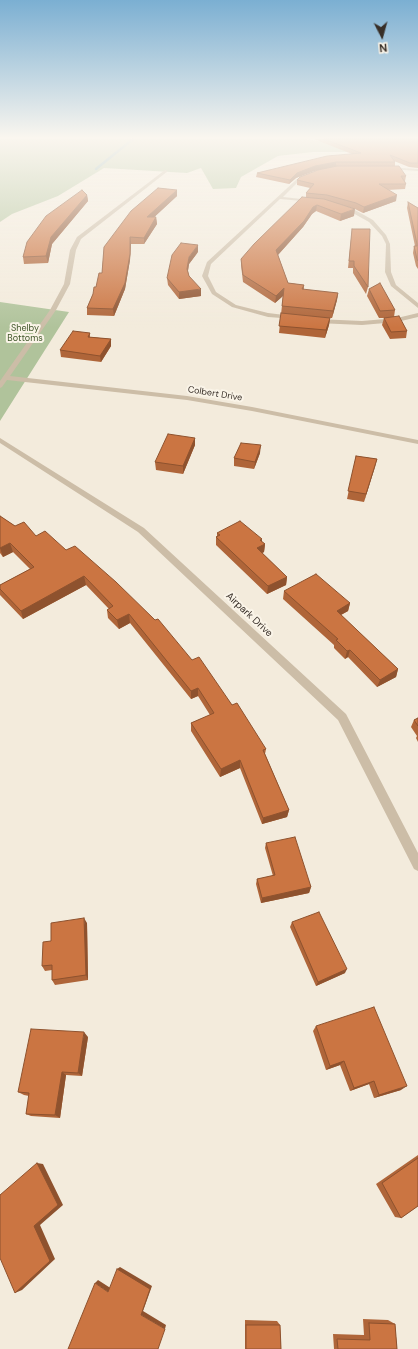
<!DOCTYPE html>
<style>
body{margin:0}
#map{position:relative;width:418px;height:1349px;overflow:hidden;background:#f3ebdc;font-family:"DM Sans",sans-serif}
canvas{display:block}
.north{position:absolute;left:362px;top:16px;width:40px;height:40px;-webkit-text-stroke:3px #faf4e8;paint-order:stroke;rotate:174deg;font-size:11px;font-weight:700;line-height:16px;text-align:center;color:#382f28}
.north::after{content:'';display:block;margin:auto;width:14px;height:18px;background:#382f28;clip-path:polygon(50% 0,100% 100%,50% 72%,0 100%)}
</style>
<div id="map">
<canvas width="418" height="1349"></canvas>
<div class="north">N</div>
</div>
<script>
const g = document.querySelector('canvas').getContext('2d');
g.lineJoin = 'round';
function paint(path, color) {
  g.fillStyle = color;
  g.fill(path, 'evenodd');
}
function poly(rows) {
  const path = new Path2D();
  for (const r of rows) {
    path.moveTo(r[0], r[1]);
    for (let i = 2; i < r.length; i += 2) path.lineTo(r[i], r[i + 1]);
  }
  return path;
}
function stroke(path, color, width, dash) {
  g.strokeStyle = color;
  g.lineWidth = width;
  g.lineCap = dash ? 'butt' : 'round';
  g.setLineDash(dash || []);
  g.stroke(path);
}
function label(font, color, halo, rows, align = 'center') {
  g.font = font + ' "DM Sans",sans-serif';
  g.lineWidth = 4;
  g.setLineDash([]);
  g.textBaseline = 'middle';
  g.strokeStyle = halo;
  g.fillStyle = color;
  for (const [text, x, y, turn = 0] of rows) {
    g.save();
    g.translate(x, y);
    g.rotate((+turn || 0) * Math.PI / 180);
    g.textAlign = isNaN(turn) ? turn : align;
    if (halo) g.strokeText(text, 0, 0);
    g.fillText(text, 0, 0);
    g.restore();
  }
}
paint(poly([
 [0,139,305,139,364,147,370,152,313,152,278,156,241,177,236,188,213,189,201,168,187,173,104,168,58,196,12,214,0,222],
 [0,302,69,312,0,421]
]), '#b0c39b');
stroke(poly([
 [96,169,133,139]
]), '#79a8b1', 2.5);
paint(poly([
 [387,167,418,169,418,171,388,169,387,167],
 [165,170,168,171,81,239,76,250,70,284,56,310,10,376,187,396,252,407,418,440,418,444,252,411,187,400,7,380,2,387,0,388,0,381,50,310,64,284,70,250,77,237,165,170],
 [309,175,310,177,299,181,283,197,311,200,313,202,280,199,211,264,208,276,216,292,236,305,268,313,293,316,296,318,295,319,268,317,232,307,212,294,202,276,207,262,297,179,309,175],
 [340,207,355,210,373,220,386,235,390,244,391,272,396,285,418,303,418,308,391,286,385,272,386,244,382,236,369,222,351,212,340,209,340,207],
 [418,313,418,317,397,322,362,325,317,323,314,321,317,319,362,321,397,318,418,313],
 [0,438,144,528,346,714,418,853,418,871,414,869,338,720,138,532,0,443,0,438]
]), '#ccbda7');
paint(poly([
 [314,139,418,139,418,168,409,167,394,161,395,162,395,166,406,176,405,181,406,184,405,189,387,190,396,201,363,213,355,209,339,204,354,216,340,221,316,211,312,214,303,227,278,255,288,283,304,285,304,290,338,293,337,300,332,318,330,318,329,325,325,338,279,333,283,296,275,303,243,282,241,265,241,259,306,197,306,193,310,188,297,185,297,180,331,167,314,171,296,178,289,184,256,177,257,173,352,154],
 [177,190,177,196,154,217,156,217,157,224,144,244,131,244,130,260,125,289,114,316,87,315,87,308,102,273,104,247],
 [87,195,88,201,52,244,48,263,24,264,23,257],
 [408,202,418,208,418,269,416,266,413,253,414,246,415,246,407,208],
 [352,229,368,287,366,294,353,273,353,268,348,268],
 [198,252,189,264,188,271,189,276,201,296,179,299,168,285,167,278],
 [369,289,395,310,394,317,407,331,406,338,390,339,382,325,384,318,379,318,367,296],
 [90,333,90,337,111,339,111,346,101,362,61,357,60,350],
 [195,438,195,445,183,474,156,470,155,462],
 [260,453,254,469,234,466,234,458],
 [356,456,377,459,364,502,347,499],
 [0,516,15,526,66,550,192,660,232,705,266,749,265,754,289,810,287,817,262,824,240,768,220,777,191,731,191,723,210,715,198,696,191,699,130,623,119,629,108,618,107,610,109,609,86,585,23,619,0,595,0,585,30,569,13,552,3,557,0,553],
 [217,533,262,542,265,544,264,552,262,553,287,577,286,585,267,594,216,545,216,537,217,536],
 [284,591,350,603,348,611,341,615,398,669,396,677,377,687,348,657,345,659,334,648,334,645,283,599],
 [418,718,418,742,416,738,417,736,411,727,414,720],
 [266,843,311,887,309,893,261,903,256,884,257,879,273,876,265,848],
 [292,922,345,973,316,986,290,927],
 [87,923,88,980,55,985,52,980,52,970,45,971,42,966,51,941],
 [316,1026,401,1090,374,1098,369,1084,350,1091,340,1065,326,1070,313,1031],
 [88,1037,82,1076,66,1075,60,1118,31,1116,26,1114,29,1096,24,1095,18,1092],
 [418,1155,418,1206,401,1218,395,1217,376,1184],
 [363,1319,388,1320,395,1324,397,1349,334,1349,333,1334,364,1335],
 [245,1320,277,1321,280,1325,281,1349,245,1349]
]), '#af6539');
paint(poly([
 [336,162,336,167,314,171,296,178,289,184,290,180,297,173,315,166],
 [177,190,177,196,148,223,147,217],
 [87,195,88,201,52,244,48,263,46,256,51,237],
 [397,195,396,201,363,213,364,207],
 [317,205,316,211,312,214,303,227,276,257,276,250,313,207],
 [355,209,354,216,340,221,341,214],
 [156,217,157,224,144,244,144,238],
 [130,237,131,244,130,260,125,289,114,316,113,309],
 [198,245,198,252,189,264,187,276,187,269,189,257],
 [284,288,284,295,275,303,276,296],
 [201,289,201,296,179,299,179,292],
 [338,293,337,300,332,318,333,311],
 [330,318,329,325,325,338,326,330],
 [111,339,111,346,101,362,100,356],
 [195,438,195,445,183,474,183,466],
 [261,445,260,453,254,469,255,462],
 [377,459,375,467,364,502,366,494],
 [262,539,262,546,265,544,264,552,256,556,257,548,260,540],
 [10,543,13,552,3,557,0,548],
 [84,576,86,585,23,619,21,611],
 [287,577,286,585,267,594,268,586],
 [350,603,348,611,335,618,337,611],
 [129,614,130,623,119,629,117,620],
 [350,650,348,657,345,659,347,651],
 [398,669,396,677,377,687,380,680],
 [198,688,198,696,191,699,191,691],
 [240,760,240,768,220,777,221,769],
 [289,810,287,817,262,824,263,818],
 [311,887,309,893,261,903,262,898],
 [84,918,87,923,88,980,86,975],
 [347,969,345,973,316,986,318,982],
 [84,1032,88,1037,82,1076,78,1073],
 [344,1061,340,1065,326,1070,330,1066],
 [62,1072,66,1075,60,1118,55,1115],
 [374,1081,369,1084,350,1091,354,1088],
 [407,1086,401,1090,374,1098,379,1095],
 [37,1163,43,1164,63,1205,40,1225,55,1259,22,1290,15,1293,34,1226],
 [120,1267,152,1286,143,1311,166,1325,165,1329,141,1315,117,1269],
 [98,1280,112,1289,108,1292,95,1283]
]), '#8e522e');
const building = poly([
 [324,139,418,139,418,163,410,163,390,155,395,162,336,162,315,166,297,173,290,180,257,173,327,156,361,153,324,139],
 [337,166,399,166,406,176,401,176,406,184,379,184,397,195,364,207,356,203,327,195,306,193,314,184,297,180,300,177,318,170,337,166],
 [158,188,177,190,147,217,156,217,144,238,130,237,130,254,125,283,113,309,87,308,93,294,94,287,96,287,99,273,102,273,104,247,131,211,158,188],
 [82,190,87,195,51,237,46,256,23,257,27,242,46,216,82,190],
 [302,197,324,199,355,209,341,214,317,205,313,207,304,221,276,250,288,283,304,285,302,289,338,293,333,311,282,306,284,288,276,296,243,275,241,259,254,244,302,197],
 [408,202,418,208,418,261,417,259,414,246,417,246,417,244,408,202],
 [352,229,370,229,368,287,354,266,354,261,349,261,352,229],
 [181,243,198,245,189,257,187,269,189,276,201,289,179,292,167,278,172,255,181,243],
 [380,283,395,310,380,311,369,289,380,283],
 [281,313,330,318,326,330,279,326,281,313],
 [399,316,407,331,391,332,384,318,399,316],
 [73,331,90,333,88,337,111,339,100,356,60,350,73,331],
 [168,434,195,438,183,466,155,462,168,434],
 [241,443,261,445,255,462,234,458,241,443],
 [356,456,377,459,366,494,348,491,356,456],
 [0,516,15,526,24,522,36,536,45,531,66,550,75,546,116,582,155,620,158,619,192,660,199,657,232,705,237,703,266,749,263,750,289,810,263,818,240,760,221,769,191,723,214,713,198,688,191,691,129,614,117,620,107,610,113,606,84,576,21,611,0,589,0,585,34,567,10,543,0,548,0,516],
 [240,521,262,539,260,540,265,544,257,548,287,577,268,586,216,537,220,535,217,533,240,521],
 [316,574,350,603,337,611,398,669,380,680,350,650,347,651,336,640,338,639,284,591,316,574],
 [418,718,418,726,414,720,418,718],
 [295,837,311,887,262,898,257,879,275,875,266,843,295,837],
 [319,912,347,969,318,982,292,922,319,912],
 [84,918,86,975,52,980,52,965,42,966,43,942,51,941,51,923,84,918],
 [374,1007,407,1086,379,1095,374,1081,354,1088,344,1061,330,1066,316,1026,374,1007],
 [31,1029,84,1032,78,1073,62,1072,55,1115,26,1114,29,1093,18,1092,31,1029],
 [418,1158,418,1206,401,1218,382,1183,418,1158],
 [37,1163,58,1205,34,1226,50,1261,15,1293,0,1258,0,1195,37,1163],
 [117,1269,150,1289,141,1315,165,1329,158,1349,68,1349,95,1283,108,1292,117,1269],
 [369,1323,395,1324,397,1349,338,1349,337,1339,370,1340,369,1323],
 [246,1325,280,1325,281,1349,246,1349,246,1325]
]);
paint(building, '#cb7542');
stroke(building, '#8e522e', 1);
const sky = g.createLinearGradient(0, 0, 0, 328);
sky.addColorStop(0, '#7bafd2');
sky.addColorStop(0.42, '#faf6ef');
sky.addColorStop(1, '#faf6ef00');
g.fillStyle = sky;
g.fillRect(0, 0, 418, 328);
label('9px', '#41572b', '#faf4e8', [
 ["Shelby",25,329],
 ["Bottoms",25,339]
]);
label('9px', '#382f28', '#faf4e8', [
 ["Colbert Drive",215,394,9]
]);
label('10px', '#382f28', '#faf4e8', [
 ["Airpark Drive",249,615,43]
]);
</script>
